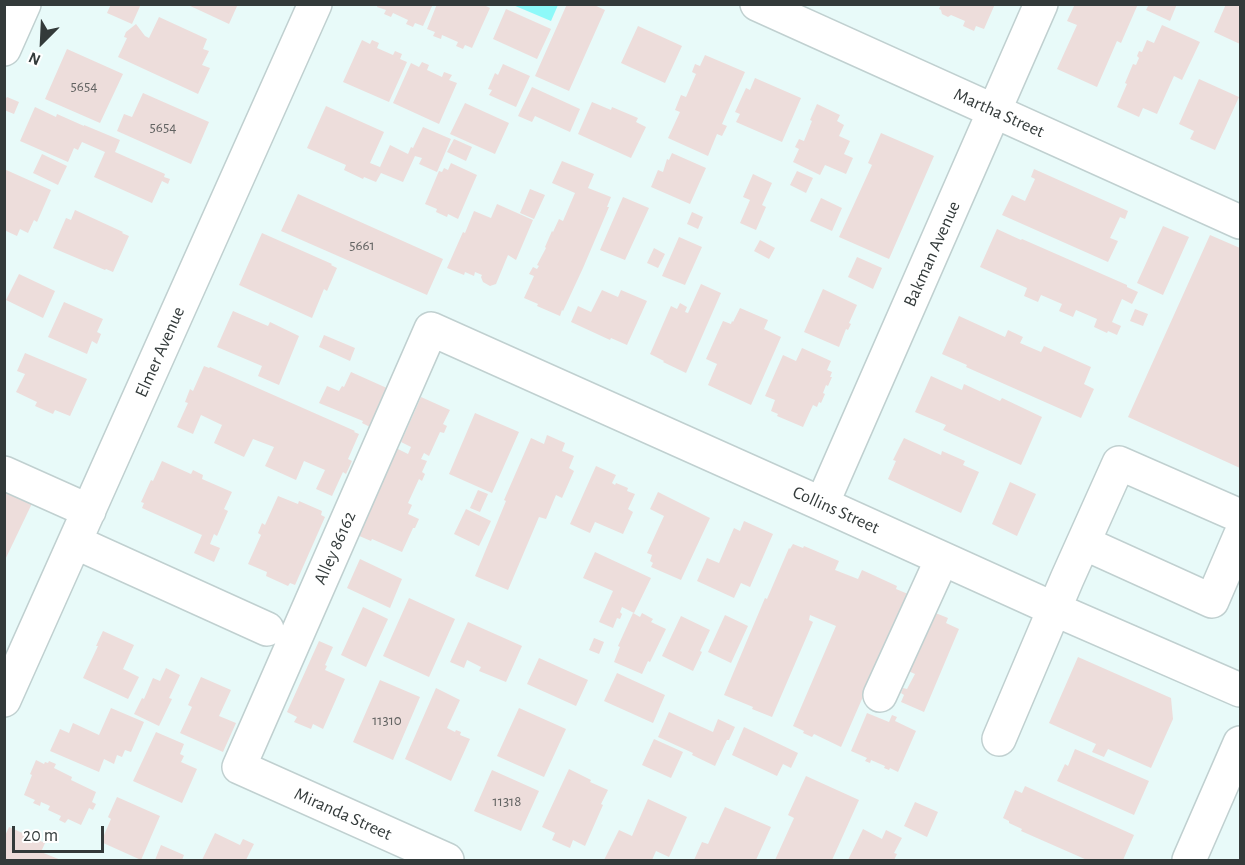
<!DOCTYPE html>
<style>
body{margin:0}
#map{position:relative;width:1245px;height:865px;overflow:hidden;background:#e8faf9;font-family:"Alegreya Sans",sans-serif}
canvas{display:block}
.frame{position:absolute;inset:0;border:6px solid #333a3a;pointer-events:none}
.north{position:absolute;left:12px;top:12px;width:60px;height:60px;-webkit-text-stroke:4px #fff;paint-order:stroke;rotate:204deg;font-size:16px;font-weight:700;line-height:24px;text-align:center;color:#333a3a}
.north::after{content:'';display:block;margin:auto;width:21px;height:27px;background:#333a3a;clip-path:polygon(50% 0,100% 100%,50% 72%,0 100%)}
.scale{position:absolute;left:12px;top:826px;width:92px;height:27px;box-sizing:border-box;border:3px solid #333a3a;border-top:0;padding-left:8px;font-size:18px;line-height:21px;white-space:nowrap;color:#333a3a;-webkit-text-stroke:4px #fff;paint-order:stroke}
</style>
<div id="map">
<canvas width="1245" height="865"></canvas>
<div class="frame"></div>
<div class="north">N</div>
<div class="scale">20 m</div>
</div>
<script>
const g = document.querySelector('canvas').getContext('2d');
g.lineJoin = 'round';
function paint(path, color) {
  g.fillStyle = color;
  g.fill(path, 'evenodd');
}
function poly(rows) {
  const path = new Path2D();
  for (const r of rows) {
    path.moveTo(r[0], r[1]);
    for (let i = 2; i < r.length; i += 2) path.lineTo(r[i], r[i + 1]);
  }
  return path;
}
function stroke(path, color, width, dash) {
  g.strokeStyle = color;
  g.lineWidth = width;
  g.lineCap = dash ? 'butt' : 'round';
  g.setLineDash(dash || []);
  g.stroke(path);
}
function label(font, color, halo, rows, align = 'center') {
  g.font = font + ' "Alegreya Sans",sans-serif';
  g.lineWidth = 5;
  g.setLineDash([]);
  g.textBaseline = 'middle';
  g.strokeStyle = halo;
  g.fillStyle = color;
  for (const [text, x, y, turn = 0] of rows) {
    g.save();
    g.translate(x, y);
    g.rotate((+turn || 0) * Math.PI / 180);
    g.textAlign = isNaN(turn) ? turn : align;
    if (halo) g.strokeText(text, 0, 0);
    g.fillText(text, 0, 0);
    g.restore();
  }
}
paint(poly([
 [513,5,558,4,558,5,551,21]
]), '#8df9f9');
paint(poly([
 [111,4,141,4,132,24,107,13],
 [186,4,238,4,229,24],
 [378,4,433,4,423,26,415,23,413,27,406,24,408,20,393,13,391,17,384,14,386,10,377,7],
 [437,4,482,4,490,8,472,48,465,45,463,49,456,46,458,42,442,35,441,39,433,36,435,32,427,29],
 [567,4,592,4,605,10,569,91,535,76],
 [941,4,995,4,984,29,976,26,974,31,963,26,965,21,951,15,948,17,942,14,941,10,939,9],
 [1075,4,1138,4,1121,43,1117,41,1097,87,1057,69,1077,25,1067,21],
 [1149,4,1177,4,1170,21,1146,10],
 [1226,4,1240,4,1240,44,1214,32],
 [506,9,551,29,537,59,493,39],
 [159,17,207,39,203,49,209,51,202,65,210,68,198,94,118,57,127,38,124,37,126,32,136,24,145,36,149,38],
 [1162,25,1200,42,1182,80,1174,76,1157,114,1143,108,1139,117,1117,107,1127,84,1125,83,1133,64,1136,65,1139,58,1137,56,1139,51,1142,52,1147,40,1154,43],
 [638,26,682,46,665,83,621,63],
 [362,40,370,44,372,40,379,43,377,48,393,55,395,51,402,54,400,59,407,62,389,102,343,82],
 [67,49,123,74,100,123,45,99],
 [705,55,745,72,722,124,727,126,722,136,717,134,708,156,668,138,680,112,675,110,681,95,686,97,696,74,692,72,695,64,700,66],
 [422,62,429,65,427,70,442,77,444,72,452,75,449,80,457,83,439,124,393,103,411,63,419,67],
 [503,64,530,76,516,107,489,95,492,90,488,89,495,73,498,75],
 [755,78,801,98,782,142,736,122,740,114,735,112,746,88,750,90],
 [1199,79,1239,97,1215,150,1190,139,1194,131,1179,124],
 [532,87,580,109,570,132,535,116,532,122,518,116],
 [143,93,209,122,191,164,117,131,124,114,132,117],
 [7,97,19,102,14,114,4,110,4,101],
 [592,102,611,110,612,107,638,118,636,122,646,127,631,158,578,134],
 [465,103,509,123,495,154,450,134],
 [817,104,840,115,837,121,844,125,839,136,850,141,844,154,853,158,846,174,825,165,820,175,793,162,799,149,795,147,799,139,804,141,812,121,810,120],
 [326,106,384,132,370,163,380,167,390,145,408,154,411,147,413,148,423,127,451,139,437,172,419,164,422,158,415,156,403,182,381,173,376,182,364,177,363,179,344,170,346,165,307,148],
 [35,107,56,117,57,114,84,126,84,125,120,140,115,152,165,174,164,177,170,179,168,184,162,181,152,203,94,177,105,152,82,142,78,150,74,148,68,162,20,141],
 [881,133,934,156,889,259,839,237,872,165,868,163],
 [454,139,472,147,466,161,447,152],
 [672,153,706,168,690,204,651,187,658,170,663,172,667,159,669,160],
 [42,154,67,166,58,185,33,173],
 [562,161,594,174,588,188,611,197,607,207,609,207,583,268,563,311,562,310,560,316,537,306,538,304,524,298,534,276,529,274,533,267,537,269,539,266,537,265,546,248,545,247,552,231,553,232,559,219,563,221,575,193,552,183],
 [451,163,477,175,458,219,448,214,447,217,436,212,437,209,425,204,439,171,442,172,444,168,448,170],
 [4,169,51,190,37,222,34,220,28,233,20,229,17,236,4,230],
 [1034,169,1128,211,1125,219,1120,217,1110,238,1118,241,1108,262,1002,215,1012,195,1025,201,1035,179,1031,177],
 [797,171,813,178,806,193,790,185],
 [753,174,772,183,762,205,766,207,756,230,740,223,750,200,743,197],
 [530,189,545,195,534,219,520,213],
 [298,194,443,259,427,295,281,231],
 [623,197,649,208,625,260,600,250],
 [821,198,842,208,832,231,810,221],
 [497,204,533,220,516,260,508,255,496,284,490,286,483,282,481,277,482,275,475,272,474,276,465,272,464,275,447,268,463,232,465,233,474,211,491,218],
 [75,210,123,232,122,233,129,236,113,272,106,269,105,270,53,248,66,218,71,220],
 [692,212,703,217,698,229,687,224],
 [1163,226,1189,237,1163,295,1137,283],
 [997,229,1021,240,1022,239,1127,285,1127,287,1138,292,1132,304,1122,299,1112,322,1121,326,1117,335,1108,331,1107,333,1094,327,1097,319,1076,310,1073,317,1059,311,1062,304,1041,295,1038,302,1024,296,1027,288,980,267],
 [262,233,332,264,331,265,337,268,327,291,324,289,312,318,239,285],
 [1210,235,1240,248,1240,468,1128,417],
 [679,237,702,247,685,285,662,276],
 [760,240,775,248,769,259,754,251],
 [654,248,665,254,658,268,647,263],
 [857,257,882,268,873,289,848,277],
 [19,274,55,291,43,318,6,300],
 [701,284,721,293,686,373,663,362,664,361,650,354,671,306,677,309,680,303,687,307,685,312,688,313],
 [823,289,857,305,849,323,851,324,848,330,846,329,839,347,804,332],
 [602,290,618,297,621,290,647,301,627,345,611,338,610,340,571,322,578,306,591,312],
 [64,302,103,319,97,332,101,334,97,344,92,341,87,354,48,337],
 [740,308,768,320,764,329,781,337,751,405,708,385,717,364,706,359,723,321,731,324,732,321,733,322],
 [1135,309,1148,314,1143,326,1130,321],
 [233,311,268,326,270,322,299,336,279,385,258,376,262,366,217,347],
 [959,316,1005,337,1008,330,1023,337,1020,343,1041,352,1044,346,1091,367,1084,384,1094,389,1081,418,966,367,967,365,942,354],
 [324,335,355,348,350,361,319,347],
 [802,348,831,361,827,370,832,372,830,377,832,377,828,386,826,385,823,393,825,394,821,403,819,402,817,407,813,405,803,427,777,416,778,414,771,411,775,400,765,396,783,355,796,361],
 [25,353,87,379,70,416,55,410,53,414,35,406,37,402,16,392,25,374,17,371],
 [204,366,209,368,210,367,355,431,354,432,359,434,348,459,352,461,346,474,343,472,332,496,316,489,325,470,304,461,296,480,265,466,274,447,253,439,244,457,214,443,222,425,201,415,193,434,177,427,188,403,185,402,190,389,193,391],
 [351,372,389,389,372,428,362,423,363,421,319,403,327,386,339,391,342,386,344,387],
 [931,376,962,390,964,384,1000,401,1002,398,1042,417,1021,465,943,430,946,425,915,412],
 [421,397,450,410,443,424,447,426,444,433,440,432,429,456,424,453,421,459,427,461,422,472,425,474,422,481,419,479,408,503,412,505,408,514,419,519,415,528,413,528,402,552,372,539,371,541,357,535,396,448,408,454,411,447,401,442],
 [475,413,519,432,492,493,449,474],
 [547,435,565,443,562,451,574,456,569,468,574,471,562,498,556,495,546,519,539,517,508,590,475,576,506,501,504,500,531,438,544,444],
 [904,438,941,455,942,451,965,461,963,465,979,472,961,513,888,479,896,461,893,460],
 [162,461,191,474,193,470,203,475,202,479,232,492,224,509,228,511,217,536,214,534,210,544,220,548,214,562,194,553,202,535,142,508,144,503,141,502,151,480,153,481],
 [596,466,616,475,612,483,615,485,616,483,628,488,627,491,635,494,628,509,633,512,623,534,595,522,590,533,570,524],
 [4,478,37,493,4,562],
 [1010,482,1036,494,1017,536,992,524],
 [478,490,488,494,480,512,470,508],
 [658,492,710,518,681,580,651,567,653,563,650,561,652,555,647,553,664,516,650,509],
 [278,496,298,504,299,501,322,511,321,515,325,517,295,585,290,583,288,586,266,576,267,572,248,564,261,535,258,533,262,523,265,525],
 [466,509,491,521,479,546,454,534],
 [744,521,773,534,750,587,741,583,734,598,697,581,707,558,719,563,734,528,740,531],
 [793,544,803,548,804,546,839,561,835,570,858,579,862,570,897,586,896,589,908,594,841,747,814,734,812,737,803,733,804,731,793,726,836,626,810,615,809,620,813,622,772,717,752,709,753,707,724,695,765,598,767,599,789,548,790,549],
 [595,552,651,578,634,613,622,607,620,612,622,614,620,619,617,618,613,628,599,622,613,591,583,578],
 [360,559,402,579,390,608,347,588],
 [409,598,455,619,429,677,383,656],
 [363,607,388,619,366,667,341,655],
 [923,608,948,618,946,623,959,629,924,712,901,702,904,695,901,693,903,688,907,689,915,674,897,666],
 [633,613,640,617,642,613,653,619,651,622,666,629,650,662,648,661,642,674,614,662,620,647,618,646],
 [725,615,748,626,731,663,708,652],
 [681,616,710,630,700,651,702,652,693,671,662,656],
 [468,622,522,646,506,682,479,671,481,667,467,660,464,668,450,662],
 [103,631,134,645,123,669,139,677,128,699,83,678,98,646,96,646],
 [594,638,604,642,599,654,589,650],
 [319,641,333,647,325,665,327,666,325,670,345,679,323,729,313,724,311,729,294,722,297,717,287,712],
 [1078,657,1171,698,1173,719,1151,768,1108,749,1104,757,1092,752,1096,744,1049,723],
 [539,658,588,680,576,706,527,684],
 [166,668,180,675,169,698,172,699,159,726,134,714,142,698,144,699,153,678,160,681],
 [617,673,665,695,653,723,604,701],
 [201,677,231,690,219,716,236,723,223,752,180,733,192,707,188,705],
 [380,680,420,697,393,760,353,742],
 [436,688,460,700,447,728,455,732,456,730,461,732,460,735,470,739,451,781,405,759],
 [111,708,144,722,131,752,125,750,122,757,117,755,114,764,104,759,99,772,50,751,60,729,69,733,73,723,99,735],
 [519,708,566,729,544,777,497,756],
 [669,712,713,732,718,719,735,727,729,740,727,740,715,766,692,755,693,753,658,737],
 [867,713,889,722,892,715,897,717,895,721,916,731,898,772,890,768,889,770,884,768,885,766,871,760,870,763,865,761,867,758,851,751],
 [744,727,798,753,791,768,783,764,777,776,732,755],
 [156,732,184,744,180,754,184,756,181,762,197,769,182,803,133,781],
 [654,739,683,752,671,778,642,765],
 [1075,749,1149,781,1134,815,1057,781,1065,764,1068,766],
 [36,760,44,764,45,762,48,763,49,761,56,764,54,768,72,777,71,780,96,792,92,802,96,804,93,810,89,808,81,825,68,819,65,823,59,820,61,816,48,810,50,806,41,802,40,806,33,803,35,800,24,795,32,775,30,774],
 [569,769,591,780,590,782,608,790,601,804,603,805,585,846,573,840,570,848,552,840,555,833,542,827],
 [492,770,539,791,521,831,474,811],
 [806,776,859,800,832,860,775,860,794,818,788,815],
 [1025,786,1134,835,1123,860,1087,860,1021,831,1022,829,1009,823,1009,821,1003,818,1015,790,1022,793],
 [117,797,160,816,141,860,101,842,111,819,108,817],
 [648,799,687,817,669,857,656,851,652,860,604,860,619,830,632,836],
 [915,802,938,812,927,837,904,826],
 [725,807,771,827,756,860,694,860,702,842,708,844],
 [9,827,45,843,41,852,61,860,4,860,4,838],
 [863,829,882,839,886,830,902,838,894,853,897,854,894,860,848,860],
 [215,833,240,845,243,839,254,844,246,860,202,860],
 [161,845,184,855,182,860,155,860]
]), '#eddddb');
const minor = poly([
 [757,4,1240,222],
 [4,49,24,4],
 [4,473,89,511],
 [822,504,1041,4],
 [75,542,267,629],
 [1084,543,1212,601,1240,536],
 [880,695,942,559],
 [4,700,315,4],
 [999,739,1067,579,1119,463,1240,516],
 [447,860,239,767,431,329,822,504,1054,609,1240,690],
 [1189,860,1240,743]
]);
stroke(minor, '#c0d0d0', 36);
stroke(minor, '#fff', 33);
label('15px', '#626362', null, [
 ["5654",84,86],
 ["5654",163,127],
 ["5661",362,245],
 ["11310",387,720],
 ["11318",507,801]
]);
label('18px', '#333a3a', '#fff', [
 ["Martha Street",999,113,24],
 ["Bakman Avenue",932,254,-66],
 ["Elmer Avenue",160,352,-66],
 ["Collins Street",836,510,24],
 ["Alley 86162",335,548,-66],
 ["Miranda Street",343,814,24]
]);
</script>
